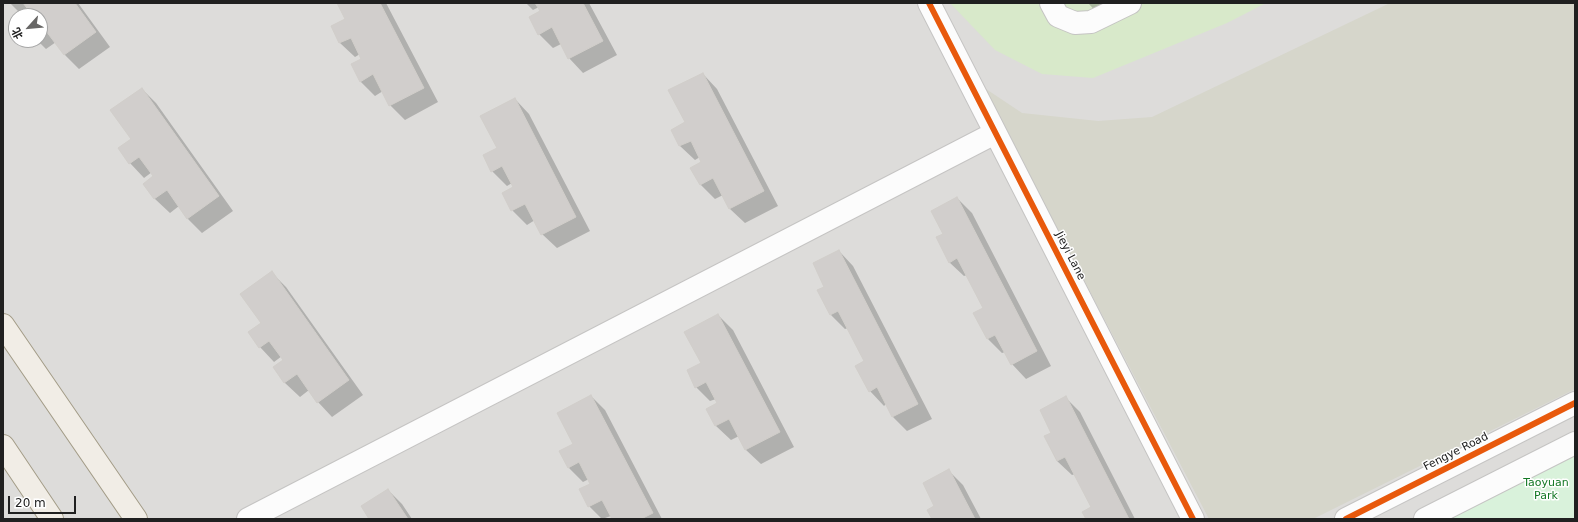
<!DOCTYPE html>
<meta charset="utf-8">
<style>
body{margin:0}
#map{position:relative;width:1578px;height:522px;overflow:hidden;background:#eeece9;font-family:"DejaVu Sans","Noto Sans SC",sans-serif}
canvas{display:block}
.frame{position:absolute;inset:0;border:4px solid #202020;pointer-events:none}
.north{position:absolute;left:8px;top:8px;width:40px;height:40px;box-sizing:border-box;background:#fff;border:1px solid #a6a6a6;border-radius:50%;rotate:243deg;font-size:11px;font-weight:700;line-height:16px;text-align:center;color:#202020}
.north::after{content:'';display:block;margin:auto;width:14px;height:18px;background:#686766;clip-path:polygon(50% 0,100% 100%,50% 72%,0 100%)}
.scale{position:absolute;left:8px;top:496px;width:68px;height:18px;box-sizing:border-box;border:2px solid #202020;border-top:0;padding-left:5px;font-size:12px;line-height:14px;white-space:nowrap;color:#202020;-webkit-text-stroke:3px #fff;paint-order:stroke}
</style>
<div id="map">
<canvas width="1578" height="522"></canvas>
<div class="frame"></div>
<div class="north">北</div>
<div class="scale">20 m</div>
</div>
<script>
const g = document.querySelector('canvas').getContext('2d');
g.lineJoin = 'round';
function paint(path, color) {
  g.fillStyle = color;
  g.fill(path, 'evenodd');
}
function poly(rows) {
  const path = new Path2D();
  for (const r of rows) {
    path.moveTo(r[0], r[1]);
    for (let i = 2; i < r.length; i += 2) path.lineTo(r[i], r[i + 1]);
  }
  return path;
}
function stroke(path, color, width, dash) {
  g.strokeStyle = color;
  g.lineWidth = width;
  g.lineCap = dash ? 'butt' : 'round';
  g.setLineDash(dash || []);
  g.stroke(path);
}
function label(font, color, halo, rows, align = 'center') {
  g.font = font + ' "DejaVu Sans",sans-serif';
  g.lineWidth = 3;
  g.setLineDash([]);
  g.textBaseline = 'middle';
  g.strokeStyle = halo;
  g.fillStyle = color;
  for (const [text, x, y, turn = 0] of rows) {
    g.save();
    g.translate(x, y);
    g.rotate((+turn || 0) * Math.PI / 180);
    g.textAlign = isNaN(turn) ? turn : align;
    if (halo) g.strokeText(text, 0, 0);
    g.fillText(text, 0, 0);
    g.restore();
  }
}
paint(poly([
 [3,3,1575,3,1575,519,3,519],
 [16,16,40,16,40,40,16,40]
]), '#dddcda');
paint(poly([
 [1390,3,1575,3,1575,389,1313,519,1209,519,983,87,1022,113,1098,121,1152,117]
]), '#d6d6cb');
paint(poly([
 [950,3,1266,3,1227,23,1093,78,1042,74,995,50]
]), '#d8e9ca');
paint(poly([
 [1575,443,1575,519,1425,519]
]), '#d9f2db');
paint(poly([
 [10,3,78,3,110,47,79,69,65,55,56,42,46,49,37,40,40,40,40,16,26,16,31,13,28,9,21,14],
 [338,3,386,3,438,102,405,120,390,105,383,91,375,96,360,81,363,59,360,54,355,57,340,43,332,26,346,19],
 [526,3,589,3,617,55,583,73,569,58,561,44,553,48,539,34,541,12,539,7,533,10],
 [1088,3,1126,3,1104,20],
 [703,74,717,89,778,206,745,223,730,209,723,195,715,199,700,184,703,162,700,157,695,160,680,146,672,130,686,123],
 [142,89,156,103,233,211,202,233,188,219,179,206,170,213,155,199,144,184,155,176,152,172,144,178,130,163,132,140],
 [515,99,529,114,590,231,557,248,542,234,535,220,527,225,512,210,515,188,512,183,507,186,492,171,484,156,498,148],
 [957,198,972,213,1051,366,1026,379,1012,364,1005,352,1002,353,988,339,975,313,984,308,967,275,964,276,949,262,944,234],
 [839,251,853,266,932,419,907,431,893,417,886,404,884,406,870,391,865,361,848,328,845,329,831,315,819,291,826,287],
 [272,273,286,287,363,395,332,417,318,402,309,390,300,397,285,383,274,368,285,360,282,356,274,362,260,347,262,323],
 [718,315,733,330,794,447,761,464,746,450,739,436,731,440,716,426,708,409,718,404,716,399,710,401,696,387],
 [591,396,605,410,662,519,613,519,611,516,602,519,589,506,591,484,589,479,583,482,569,468,561,452,575,444],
 [1065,397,1080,412,1135,519,1087,519,1092,507,1075,474,1072,475,1057,461,1045,437,1053,433],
 [949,471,963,485,981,519,933,519,936,506],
 [388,490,402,504,412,519,370,519]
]), '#0003');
const building = poly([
 [23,3,75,3,96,32,64,55,43,27,40,29,40,16,25,16,30,12,23,3],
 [337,3,380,3,424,88,389,106,373,74,360,82,351,64,361,59,351,38,339,43,331,26,345,19,337,3],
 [535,3,583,3,603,41,568,59,552,27,538,35,529,17,540,11,535,3],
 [703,73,764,191,729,209,713,178,700,185,690,168,701,162,691,141,679,146,671,130,685,122,668,90,703,73],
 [142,88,219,196,187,219,167,190,154,199,143,184,153,176,139,157,129,164,118,148,131,139,110,110,142,88],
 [515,98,576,217,541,235,525,204,511,211,502,193,513,187,502,166,491,172,483,155,497,148,480,116,515,98],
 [957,197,1037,351,1011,365,995,335,987,339,973,313,983,308,957,258,949,263,936,237,943,234,931,211,957,197],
 [839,250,918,404,892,417,877,387,869,392,855,366,864,361,838,311,830,315,817,290,824,287,813,263,839,250],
 [272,271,349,380,317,403,297,374,284,383,273,367,283,360,269,341,259,348,248,332,261,323,240,294,272,271],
 [718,314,780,432,745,450,729,419,715,426,706,409,717,403,706,382,695,388,687,370,701,363,684,332,718,314],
 [591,395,653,513,641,519,612,519,602,500,588,507,579,489,590,484,579,462,568,468,559,451,573,444,557,413,591,395],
 [1066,396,1129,519,1086,519,1082,512,1091,507,1065,457,1057,461,1044,436,1051,433,1040,410,1066,396],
 [949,469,975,519,932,519,927,510,934,506,923,483,949,469],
 [388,489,408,519,369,519,361,506,388,489]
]);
paint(building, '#d1cecc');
stroke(building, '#d1ceca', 1);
const minor = poly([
 [929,3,1193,519],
 [1051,3,1058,16,1075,23,1091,22,1130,3],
 [248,519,995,133],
 [1346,519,1575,403],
 [1425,519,1575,443]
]);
const major = poly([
 [3,325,136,519],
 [3,446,52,519]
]);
stroke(minor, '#c5c4c3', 24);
stroke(major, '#a39c87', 24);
stroke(minor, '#fcfcfc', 22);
stroke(major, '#f1ede6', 22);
stroke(poly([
 [929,3,1193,519],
 [1346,519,1575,403]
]), '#e8590c', 6);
label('11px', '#202020', '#fff', [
 ["Jieyi Lane",1070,256,63],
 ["Fengye Road",1456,452,-27]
]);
label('11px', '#137824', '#fff', [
 ["Taoyuan",1546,483],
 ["Park",1546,496]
]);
</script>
